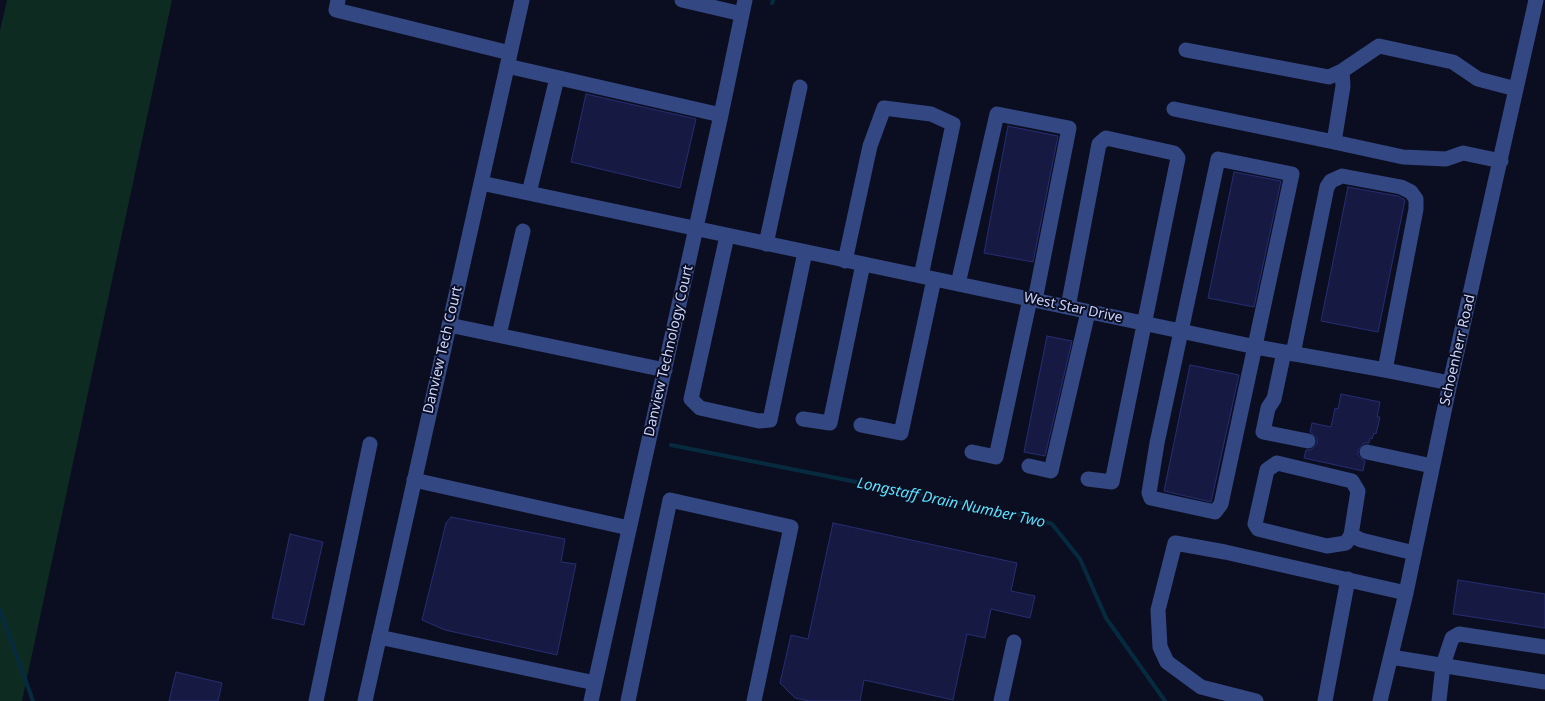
<!DOCTYPE html>
<style>
body{margin:0}
canvas{display:block;background:#0b0e21}
</style>
<canvas width="1545" height="701"></canvas>
<script>
const g = document.querySelector('canvas').getContext('2d');
g.lineJoin = 'round';
function paint(path, color) {
  g.fillStyle = color;
  g.fill(path, 'evenodd');
}
function poly(rows) {
  const path = new Path2D();
  for (const r of rows) {
    path.moveTo(r[0], r[1]);
    for (let i = 2; i < r.length; i += 2) path.lineTo(r[i], r[i + 1]);
  }
  return path;
}
function stroke(path, color, width, dash) {
  g.strokeStyle = color;
  g.lineWidth = width;
  g.lineCap = dash ? 'butt' : 'round';
  g.setLineDash(dash || []);
  g.stroke(path);
}
function label(font, color, halo, rows, align = 'center') {
  g.font = font + ' "Noto Sans",sans-serif';
  g.lineWidth = 4;
  g.setLineDash([]);
  g.textBaseline = 'middle';
  g.strokeStyle = halo;
  g.fillStyle = color;
  for (const [text, x, y, turn = 0] of rows) {
    g.save();
    g.translate(x, y);
    g.rotate((+turn || 0) * Math.PI / 180);
    g.textAlign = isNaN(turn) ? turn : align;
    if (halo) g.strokeText(text, 0, 0);
    g.fillText(text, 0, 0);
    g.restore();
  }
}
paint(poly([
 [7,0,172,0,22,701,0,701,0,31]
]), '#0e2b22');
stroke(poly([
 [772,3,773,0],
 [671,445,1027,516,1052,524,1080,559,1106,618,1165,701],
 [0,610,33,701]
]), '#062b3f', 4);
const building = poly([
 [586,94,696,119,680,188,571,162,586,94],
 [1008,126,1058,136,1033,262,984,253,1008,126],
 [1234,172,1281,181,1254,307,1208,298,1234,172],
 [1348,187,1398,196,1405,200,1378,332,1321,321,1348,187],
 [1047,336,1072,341,1045,456,1024,452,1047,336],
 [1190,365,1239,375,1211,502,1164,491,1190,365],
 [1341,394,1380,402,1377,417,1380,417,1376,434,1374,433,1372,439,1370,438,1369,443,1364,443,1358,450,1358,455,1365,461,1363,471,1304,458,1306,450,1311,450,1317,443,1317,438,1310,432,1312,423,1331,427,1335,408,1338,409,1341,394],
 [451,517,565,539,561,562,576,564,557,655,445,630,422,620,446,523,451,517],
 [833,523,1017,563,1011,591,1035,596,1030,618,991,609,985,638,967,634,953,700,864,680,860,701,809,701,795,698,780,683,791,635,808,639,833,523],
 [290,534,323,542,304,625,272,618,290,534],
 [1458,580,1545,594,1545,628,1453,614,1458,580],
 [176,672,222,683,218,701,169,701,176,672]
]);
paint(building, '#161a43');
stroke(building, '#262d71', 1);
stroke(poly([
 [338,0,336,10,510,53],
 [682,0,742,14],
 [1186,50,1329,77,1342,71],
 [507,66,721,115],
 [1174,109,1334,142,1343,86,1342,71,1379,46,1453,62,1478,79,1516,89],
 [1334,142,1403,157,1446,159,1463,153,1501,161],
 [1218,159,1292,174,1221,504,1215,512,1151,498,1149,493,1157,443,1218,159],
 [481,183,1256,347,1385,370,1450,383],
 [529,193,557,78],
 [727,236,691,399,700,408,759,421,770,420,805,252],
 [766,244,800,87],
 [845,261,870,146,884,108,931,114,953,124,921,276],
 [958,284,997,114,1069,128,1035,300],
 [1068,307,1099,144,1106,138,1174,153,1178,158,1112,482,1088,479],
 [449,325,665,370],
 [499,335,523,231],
 [1284,352,1274,399,1268,408,1263,432,1308,441],
 [1293,354,1327,187,1331,181,1342,176,1401,187,1411,192,1416,199,1416,209,1385,370],
 [803,419,830,423,863,264],
 [861,425,901,433,934,279],
 [972,452,996,457,1030,299],
 [1367,452,1432,466],
 [1029,466,1051,471,1088,312],
 [414,480,629,528],
 [1351,535,1346,543,1327,546,1258,529,1255,524,1267,470,1277,463,1352,481,1358,491,1351,535,1361,540,1414,553],
 [379,637,595,683],
 [1391,657,1545,682],
 [316,701,370,444],
 [365,701,522,0],
 [591,701,721,115,745,0],
 [628,701,670,500,791,527,754,701],
 [1001,701,1014,642],
 [1256,701,1201,687,1167,662,1160,647,1158,610,1175,543,1225,552,1406,593],
 [1325,701,1348,579],
 [1380,701,1406,593,1450,383,1536,0],
 [1439,701,1443,665,1452,638,1459,634,1545,647]
]), '#334783', 15);
label('14px', '#cbd4ff', '#0b0e21', [
 ["West Star Drive",1073,308,12],
 ["Danview Tech Court",443,350,-77],
 ["Schoenherr Road",1458,350,-77],
 ["Danview Technology Court",669,351,-77]
]);
label('italic 15px', '#59e1ff', '#0b0e21', [
 ["Longstaff Drain Number Two",951,503,12]
]);
</script>
